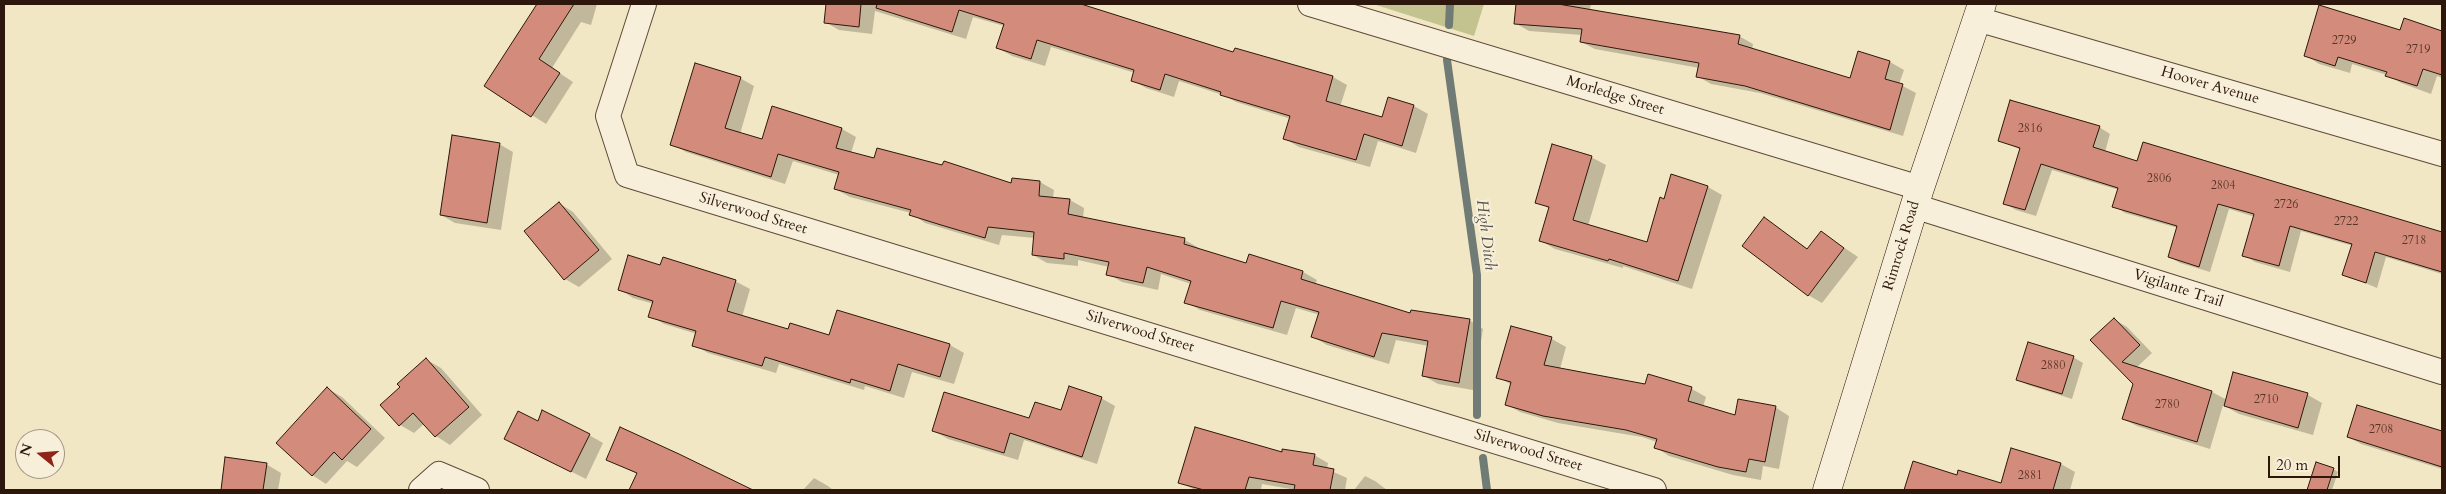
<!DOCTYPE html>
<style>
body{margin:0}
#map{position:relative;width:2446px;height:494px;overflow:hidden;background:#f2e7c4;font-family:Cardo,serif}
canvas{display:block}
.frame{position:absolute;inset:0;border:5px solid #2d160c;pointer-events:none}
.north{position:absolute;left:15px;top:429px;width:50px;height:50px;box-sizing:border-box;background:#f7efd9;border:1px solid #a69887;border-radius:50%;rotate:287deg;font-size:14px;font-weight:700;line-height:20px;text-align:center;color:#2d160c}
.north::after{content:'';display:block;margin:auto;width:18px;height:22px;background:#8f2418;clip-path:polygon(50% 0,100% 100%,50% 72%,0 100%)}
.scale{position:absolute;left:2268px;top:456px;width:72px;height:22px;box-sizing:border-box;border:2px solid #2d160c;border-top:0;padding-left:6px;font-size:15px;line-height:18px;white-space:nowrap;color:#2d160c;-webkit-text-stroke:4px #f7efd9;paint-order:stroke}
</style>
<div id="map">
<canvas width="2446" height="494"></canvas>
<div class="frame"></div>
<div class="north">N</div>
<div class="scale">20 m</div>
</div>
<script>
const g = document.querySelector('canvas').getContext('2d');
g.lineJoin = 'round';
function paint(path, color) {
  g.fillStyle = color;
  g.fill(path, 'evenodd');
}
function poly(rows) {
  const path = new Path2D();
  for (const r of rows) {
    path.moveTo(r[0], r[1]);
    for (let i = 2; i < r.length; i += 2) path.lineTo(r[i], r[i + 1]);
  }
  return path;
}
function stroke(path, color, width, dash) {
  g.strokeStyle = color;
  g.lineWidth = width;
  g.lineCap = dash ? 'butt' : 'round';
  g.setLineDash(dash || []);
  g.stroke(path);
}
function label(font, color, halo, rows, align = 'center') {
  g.font = font + ' Cardo,serif';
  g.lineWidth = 4;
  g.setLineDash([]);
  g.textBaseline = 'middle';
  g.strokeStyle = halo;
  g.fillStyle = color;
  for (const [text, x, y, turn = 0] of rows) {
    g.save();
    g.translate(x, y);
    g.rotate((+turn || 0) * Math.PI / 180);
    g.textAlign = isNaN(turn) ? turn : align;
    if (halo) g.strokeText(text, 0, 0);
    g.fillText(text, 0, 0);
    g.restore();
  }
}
paint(poly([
 [1373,4,1484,4,1474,36]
]), '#c2c38f');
paint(poly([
 [532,4,597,4,591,25,581,22,552,68,573,82,546,124,486,86,537,6],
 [827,4,1078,4,1234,53,1235,50,1333,77,1347,85,1340,107,1383,119,1414,106,1428,114,1416,153,1378,141,1370,167,1299,147,1285,139,1291,119,1236,102,1223,95,1179,81,1174,97,1146,88,1132,80,1135,73,1051,47,1045,66,1012,56,998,48,1004,26,973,17,966,39,875,11,872,34,839,30,825,22],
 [1517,4,1591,4,1590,10,1739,36,1753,44,1752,50,1850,80,1858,52,1890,62,1904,70,1899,84,1916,93,1903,136,1760,93,1711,84,1697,76,1699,68,1595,49,1581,42,1582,35,1529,31,1515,23],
 [2405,20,2442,32,2442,78,2437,76,2431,94,2401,83,2387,75,2352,64,2350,73,2319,64,2305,55,2401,31],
 [740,78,754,86,740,134,762,141,842,129,856,137,851,153,1012,185,1013,179,1040,182,1054,190,1053,198,1070,200,1084,208,1083,218,1185,240,1199,248,1198,250,1247,265,1303,272,1317,280,1315,285,1411,315,1469,320,1483,329,1473,390,1438,384,1424,376,1429,346,1396,340,1389,364,1327,345,1313,337,1320,315,1296,308,1287,335,1200,310,1186,302,1191,284,1161,274,1158,290,1122,282,1108,274,1109,267,1078,260,1078,266,1047,263,1033,255,1035,238,1002,235,999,245,925,223,911,213,850,197,835,189,839,175,793,161,785,184,686,152,672,144],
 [2099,127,2110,134,2105,152,2138,162,2372,211,2442,235,2442,274,2386,257,2377,288,2344,274,2353,246,2301,231,2290,272,2255,262,2244,255,2255,217,2229,209,2210,272,2180,263,2169,257,2178,228,2125,213,2114,206,2119,190,2052,170,2036,216,2016,210,2004,203,2021,150,1999,140],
 [499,144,513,152,501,230,455,223,441,215],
 [1591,157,1606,165,1588,226,1647,243,1672,175,1708,187,1722,195,1692,289,1623,266,1623,268,1555,249,1541,241,1550,209,1537,202],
 [559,203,573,212,612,259,579,287,565,279],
 [1765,219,1808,249,1821,232,1858,257,1822,303,1808,295],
 [661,266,735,281,750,289,742,317,789,330,830,337,838,312,950,345,964,353,954,384,912,372,904,398,865,386,864,390,779,364,776,373,708,353,694,345,697,334,664,324,650,316,654,304,633,298,619,289],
 [2114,319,2127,327,2152,353,2136,368,2212,392,2227,400,2234,373,2308,395,2322,403,2313,435,2239,414,2223,405,2210,449,2137,426,2123,419,2134,384,2092,340],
 [1512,327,1552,339,1566,347,1560,369,1646,386,1649,376,1692,389,1706,397,1703,407,1736,417,1775,407,1789,416,1779,469,1763,466,1761,480,1733,475,1669,456,1655,447,1657,442,1642,437,1558,423,1520,412,1506,404,1512,385,1498,377],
 [2073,357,2083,363,2072,399,2028,385,2018,380],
 [427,360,441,368,482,415,450,445,436,436,424,424,414,433,400,425,402,387],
 [328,389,342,397,385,438,357,467,347,461,326,484,312,475],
 [1101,398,1115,406,1097,464,1024,440,1018,460,948,439,934,431,1030,420,1062,412],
 [2357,406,2442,432,2442,469,2361,444,2348,437],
 [538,423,589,435,603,443,586,479,520,446],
 [2012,449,2061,464,2075,472,2070,490,1906,490,1914,463,1958,476,2001,484],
 [1283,454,1314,455,1328,463,1327,469,1347,478,1345,490,1296,490,1262,484,1261,490,1195,490,1179,482],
 [227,459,266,464,281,473,278,490,222,490],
 [607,459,746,488,749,490,630,490,637,474],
 [2333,469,2338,472,2332,490,2314,490,2309,488],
 [1365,476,1375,481,1387,490,1354,490],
 [814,478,828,486,833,490,803,490]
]), '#0003');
stroke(poly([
 [1449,25,1450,4],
 [1447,60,1477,275,1477,415],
 [1483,458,1487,490]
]), '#707b75', 8);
const building = poly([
 [537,4,574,4,539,59,560,73,531,117,484,86,537,4],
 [826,4,861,4,859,27,824,23,826,4],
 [877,4,1081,4,1233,52,1235,48,1333,76,1326,101,1382,117,1388,97,1414,105,1402,146,1364,134,1356,160,1283,139,1290,116,1220,95,1221,92,1165,74,1160,90,1131,81,1134,70,1037,40,1031,59,996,48,1004,24,959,10,952,32,876,8,877,4],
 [1516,4,1558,4,1740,35,1738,44,1850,78,1858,51,1890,61,1885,79,1903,84,1890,130,1745,86,1696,77,1699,63,1580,42,1582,29,1514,24,1516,4],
 [2319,5,2400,30,2404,18,2442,31,2442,75,2423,69,2417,86,2385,76,2387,72,2338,57,2335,66,2304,56,2319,5],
 [695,63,741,77,725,128,762,139,772,106,842,128,836,148,874,158,877,148,942,165,944,161,1011,183,1012,178,1040,181,1039,196,1070,199,1068,214,1185,238,1184,244,1246,263,1249,254,1303,271,1301,279,1410,313,1411,310,1470,319,1459,383,1422,376,1428,341,1382,333,1374,357,1311,337,1319,312,1281,301,1273,328,1184,303,1191,281,1147,267,1143,283,1106,275,1109,262,1064,253,1064,259,1032,255,1034,232,988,227,985,238,941,225,909,215,911,210,834,189,839,172,778,154,771,177,670,145,695,63],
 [2010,100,2100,126,2093,147,2137,161,2143,142,2442,232,2442,272,2375,252,2366,283,2342,275,2352,244,2290,226,2279,266,2242,256,2254,214,2218,204,2199,267,2168,257,2177,226,2112,207,2118,188,2041,164,2025,210,2003,204,2020,148,1998,141,2010,100],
 [452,135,500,143,487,223,440,215,452,135],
 [1552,144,1592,156,1573,220,1647,242,1660,197,1664,199,1671,174,1708,186,1678,281,1609,259,1608,261,1539,241,1549,207,1535,203,1552,144],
 [559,202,599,250,564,280,524,231,559,202],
 [1764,217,1807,249,1821,231,1844,248,1808,296,1742,246,1764,217],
 [628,255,660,265,663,257,736,280,727,311,788,329,790,323,829,335,837,310,950,344,940,377,898,364,890,391,851,379,850,383,765,357,762,366,692,346,696,331,648,317,653,301,618,290,628,255],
 [2114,318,2140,345,2122,362,2212,391,2197,442,2122,419,2133,384,2090,340,2114,318],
 [1511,326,1552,337,1544,365,1645,384,1648,374,1692,387,1688,401,1735,415,1738,399,1776,406,1765,462,1749,459,1746,472,1718,467,1654,448,1657,439,1626,430,1543,416,1505,405,1511,382,1496,378,1511,326],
 [2028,342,2074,356,2062,394,2016,380,2028,342],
 [426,358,469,407,435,437,413,413,399,426,380,405,400,387,397,384,426,358],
 [2233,372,2308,393,2298,428,2224,406,2233,372],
 [1069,386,1102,397,1082,457,1010,433,1004,453,932,431,944,392,1029,418,1035,402,1061,410,1069,386],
 [327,387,371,429,342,460,334,452,312,476,276,443,327,387],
 [2357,405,2442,431,2442,467,2347,437,2357,405],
 [542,410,590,434,571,472,504,439,518,411,538,421,542,410],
 [620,427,679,454,753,490,629,490,637,473,606,460,620,427],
 [1195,427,1282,452,1282,449,1315,454,1313,465,1334,469,1330,490,1294,490,1295,485,1249,477,1245,490,1204,490,1178,483,1195,427],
 [2011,448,2061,463,2053,490,1904,490,1913,461,1957,475,1958,470,2001,483,2011,448],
 [225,457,267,463,263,490,221,490,225,457],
 [2316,462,2334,468,2327,490,2307,490,2316,462]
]);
paint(building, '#d38c7b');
stroke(building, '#2d160c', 1);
const street = poly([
 [644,4,608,116,627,175,1654,490],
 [1310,4,1920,188],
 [1977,19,2442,154],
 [1914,206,2442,372],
 [421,490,439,474,477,490]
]);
const secondary = poly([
 [1827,490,1920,188,1982,4]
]);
stroke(street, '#5e4a3a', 26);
stroke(secondary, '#2d160c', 29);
stroke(street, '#f7efd9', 24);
stroke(secondary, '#f7efd9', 28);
label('12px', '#563428', null, [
 ["2729",2344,41],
 ["2719",2418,50],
 ["2816",2030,129],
 ["2806",2159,179],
 ["2804",2223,186],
 ["2726",2286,205],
 ["2722",2346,222],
 ["2718",2414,241],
 ["2880",2053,366],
 ["2710",2266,400],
 ["2780",2167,405],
 ["2708",2381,430],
 ["2881",2030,476]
]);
label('15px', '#2d160c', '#f7efd9', [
 ["Hoover Avenue",2210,86,16],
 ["Morledge Street",1615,96,17],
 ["Silverwood Street",753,214,17],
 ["Rimrock Road",1902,246,-73],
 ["Vigilante Trail",2178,289,18],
 ["Silverwood Street",1140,332,17],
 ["Silverwood Street",1528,451,17]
]);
label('italic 16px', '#545149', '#f7efd9', [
 ["High Ditch",1485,235,83]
]);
</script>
